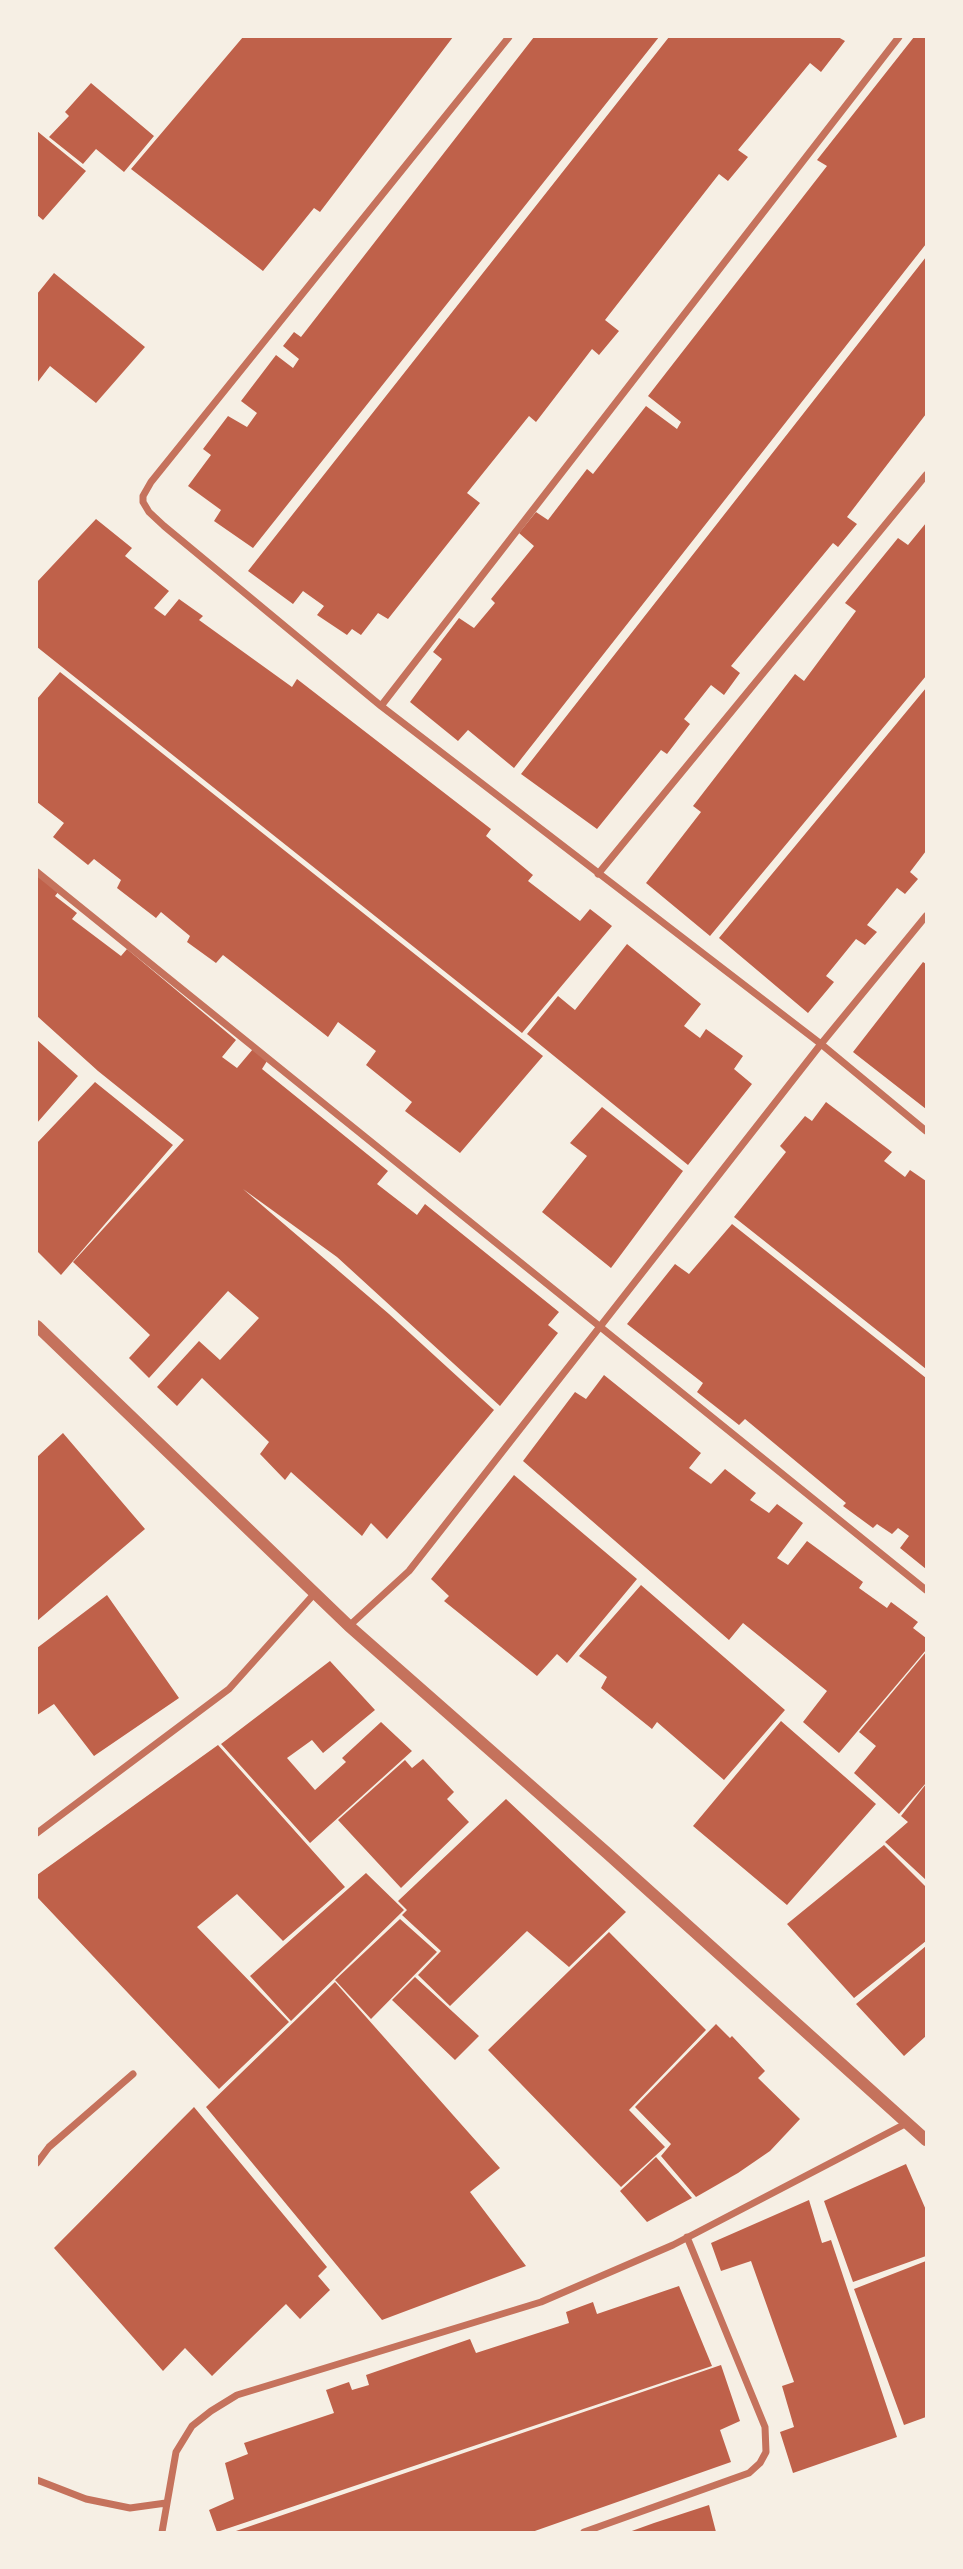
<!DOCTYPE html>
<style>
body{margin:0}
#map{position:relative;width:963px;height:2569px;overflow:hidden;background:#f6efe4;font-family:"Open Sans",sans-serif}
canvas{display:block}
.frame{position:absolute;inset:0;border:38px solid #f6efe4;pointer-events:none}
</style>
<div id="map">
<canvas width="963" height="2569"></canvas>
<div class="frame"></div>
</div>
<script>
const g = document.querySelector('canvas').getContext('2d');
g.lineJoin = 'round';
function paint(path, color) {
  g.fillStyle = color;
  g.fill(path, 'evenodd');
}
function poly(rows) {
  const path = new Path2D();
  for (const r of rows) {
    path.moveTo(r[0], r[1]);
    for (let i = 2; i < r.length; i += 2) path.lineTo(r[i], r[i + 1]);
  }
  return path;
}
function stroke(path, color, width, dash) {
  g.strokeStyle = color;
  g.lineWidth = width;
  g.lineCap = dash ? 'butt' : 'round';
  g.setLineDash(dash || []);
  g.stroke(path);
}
paint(poly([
 [243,37,453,37,320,212,314,208,263,271,131,169],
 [534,37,659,37,253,548,214,521,221,510,188,486,211,455,203,449,228,416,247,427,257,413,241,401,276,355,293,368,299,359,283,346,294,332,301,337],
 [669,37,838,37,845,41,821,72,810,63,738,150,748,157,728,181,719,174,605,320,619,331,599,355,592,349,536,422,529,416,467,493,480,503,388,619,378,613,361,635,352,629,347,635,317,615,324,606,303,591,293,604,248,571],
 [914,37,926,37,926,244,514,768,468,730,458,741,410,702,442,659,433,652,459,618,474,628,495,603,491,599,534,546,519,533,536,512,548,520,587,469,593,474,646,406,677,429,681,422,648,396,827,166,817,160],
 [91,83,154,136,124,172,96,149,83,164,49,137,69,116,65,112],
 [37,131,86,171,43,220,37,215],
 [926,257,926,414,847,517,857,524,838,547,833,543,731,666,740,673,724,695,711,685,684,719,690,724,667,754,661,750,597,829,521,774],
 [54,273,145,347,96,403,50,366,37,383,37,294],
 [96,519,132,548,125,556,169,591,154,608,165,616,179,599,203,616,199,620,292,687,297,679,491,829,486,836,533,875,528,881,580,921,590,909,612,926,522,1033,37,647,37,582],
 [926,523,926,676,710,936,646,883,701,812,693,806,795,674,804,681,856,611,845,603,898,538,908,545],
 [60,672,543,1056,460,1153,405,1111,412,1102,366,1065,376,1051,338,1022,328,1037,223,955,216,963,187,942,190,936,161,912,156,918,117,888,121,880,94,859,88,865,53,837,64,823,37,802,37,699],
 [926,688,926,851,910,872,918,879,905,894,897,888,867,925,877,932,865,945,856,939,826,976,834,982,808,1013,719,938],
 [37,875,59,891,55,896,77,913,72,919,121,956,127,949,236,1040,222,1057,237,1068,253,1049,267,1061,262,1069,388,1171,377,1184,417,1215,425,1204,559,1312,548,1325,558,1333,500,1406,337,1257,243,1189,389,1314,494,1410,387,1539,371,1523,362,1536,291,1472,285,1480,260,1454,269,1442,202,1378,177,1406,157,1387,199,1341,220,1360,259,1318,228,1291,149,1378,129,1358,150,1335,73,1262,184,1140,98,1071,37,1016],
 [627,944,701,1004,684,1026,700,1038,706,1029,743,1056,734,1069,752,1084,688,1165,527,1034,558,996,575,1010],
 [923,962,926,964,926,1109,853,1052],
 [37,1040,78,1076,37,1123],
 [95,1082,173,1145,61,1275,37,1251,37,1143],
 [826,1102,892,1152,884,1161,905,1177,910,1170,926,1181,926,1369,734,1217,786,1152,780,1146,805,1116,812,1121],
 [602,1107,683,1171,611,1268,542,1212,587,1156,570,1143],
 [732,1224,926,1378,926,1569,900,1548,909,1536,898,1528,892,1534,877,1524,873,1528,843,1506,846,1503,745,1419,739,1425,697,1392,703,1383,627,1324,675,1264,689,1274],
 [604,1375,701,1453,689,1468,711,1484,725,1469,756,1493,750,1500,769,1513,777,1504,803,1523,777,1558,788,1565,807,1541,863,1582,859,1588,887,1608,891,1602,918,1622,913,1628,926,1638,926,1650,839,1753,803,1722,827,1691,743,1623,729,1640,523,1461,575,1392,586,1399],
 [63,1433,145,1529,37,1621,37,1457],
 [514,1475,637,1579,567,1663,557,1654,537,1676,444,1601,449,1596,431,1579],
 [641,1585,785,1710,724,1780,657,1722,652,1729,601,1688,607,1677,579,1656],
 [107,1595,179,1698,94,1756,54,1704,37,1715,37,1648],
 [926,1652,926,1783,899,1814,854,1773,876,1746,859,1732],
 [330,1661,375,1710,323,1753,312,1740,287,1758,315,1790,346,1762,342,1758,381,1722,412,1751,310,1843,221,1744],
 [781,1721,876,1804,787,1905,693,1826],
 [218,1745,345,1887,283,1941,237,1894,197,1927,289,2022,219,2089,37,1897,37,1875],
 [423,1759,454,1792,447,1799,469,1822,401,1888,338,1820,405,1760,412,1768],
 [926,1784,926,1880,885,1842,908,1822,901,1816],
 [506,1799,626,1912,569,1967,527,1931,450,2006,418,1975,441,1951,402,1915,407,1910,398,1901],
 [884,1845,926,1887,926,1941,854,1998,787,1924],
 [366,1873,404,1910,291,2021,250,1976],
 [400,1919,437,1952,371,2019,335,1980],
 [609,1932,706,2030,629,2110,665,2147,621,2187,488,2050],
 [926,1946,926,2036,904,2056,856,2004],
 [415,1977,479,2036,455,2060,392,2000],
 [335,1982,500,2168,470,2192,526,2266,382,2320,206,2107],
 [716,2024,730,2038,732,2036,765,2071,758,2078,800,2119,770,2151,738,2173,696,2197,661,2156,671,2144,635,2107],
 [194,2107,327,2267,318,2276,330,2290,300,2319,286,2304,212,2376,185,2348,163,2371,54,2248],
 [656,2157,692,2198,647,2222,620,2191],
 [906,2164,926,2210,926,2256,853,2282,824,2201],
 [809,2200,822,2243,831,2240,897,2437,793,2473,780,2432,794,2427,782,2386,794,2382,751,2261,721,2271,711,2243],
 [926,2261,926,2417,904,2425,854,2289],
 [679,2286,712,2366,217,2532,209,2510,234,2499,225,2463,248,2454,244,2443,334,2413,326,2390,349,2382,352,2390,369,2385,366,2375,470,2339,476,2353,569,2323,566,2312,593,2302,597,2314],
 [721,2365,740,2421,720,2430,731,2462,532,2532,233,2532],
 [709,2505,716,2532,629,2532,654,2523]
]), '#bf614a');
stroke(poly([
 [509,37,151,482,143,496,143,502,149,512,164,526,381,706,821,1044,926,1131],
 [381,706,899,37],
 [37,872,926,1590],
 [598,874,926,475],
 [349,1626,409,1571,821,1044,926,916],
 [37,1833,229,1689,315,1593],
 [37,2163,49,2147,133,2074],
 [37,2480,86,2499,130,2508,166,2503],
 [162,2532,176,2452,192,2426,211,2411,237,2395,541,2302,673,2245,907,2123],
 [584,2532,749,2473,760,2463,766,2452,765,2427,687,2237]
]), '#c5725c', 7);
stroke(poly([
 [37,1326,349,1626,607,1853,926,2140]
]), '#c5725c', 12);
</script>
